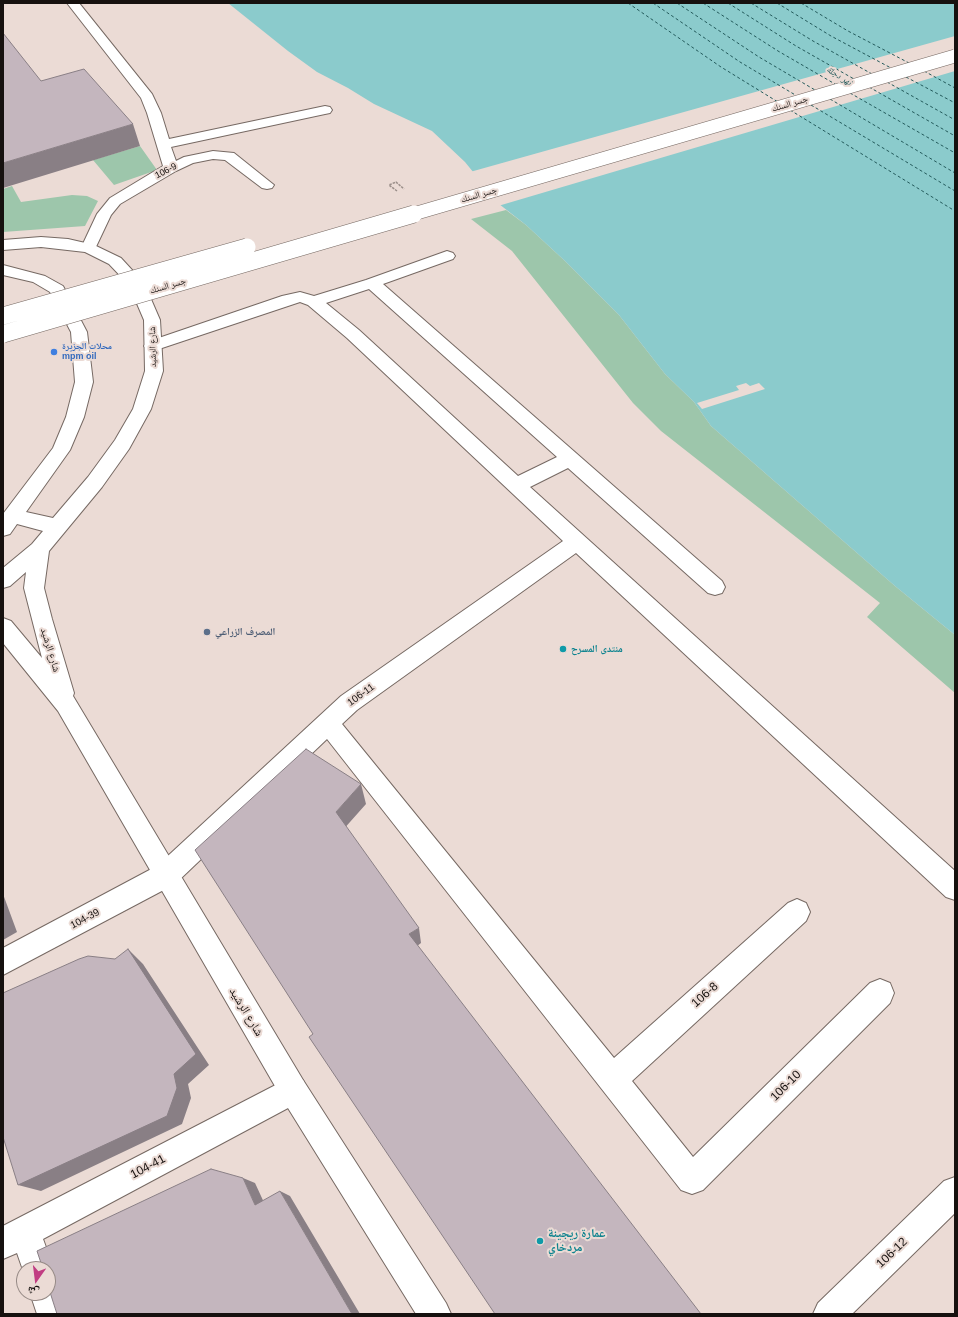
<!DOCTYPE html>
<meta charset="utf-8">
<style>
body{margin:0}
#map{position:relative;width:958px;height:1317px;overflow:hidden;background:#ebdbd5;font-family:Helvetica,"Noto Naskh Arabic",sans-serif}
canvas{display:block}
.frame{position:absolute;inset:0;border:4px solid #16110f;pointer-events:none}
.north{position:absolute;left:16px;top:1261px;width:40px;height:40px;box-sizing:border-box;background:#ebdbd5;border:1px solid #968a86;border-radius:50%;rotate:194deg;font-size:11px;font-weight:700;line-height:16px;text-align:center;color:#16110f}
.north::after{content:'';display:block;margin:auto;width:14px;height:18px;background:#c13d82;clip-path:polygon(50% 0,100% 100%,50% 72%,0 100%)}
</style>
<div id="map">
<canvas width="958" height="1317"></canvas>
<div class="frame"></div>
<div class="north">ش</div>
</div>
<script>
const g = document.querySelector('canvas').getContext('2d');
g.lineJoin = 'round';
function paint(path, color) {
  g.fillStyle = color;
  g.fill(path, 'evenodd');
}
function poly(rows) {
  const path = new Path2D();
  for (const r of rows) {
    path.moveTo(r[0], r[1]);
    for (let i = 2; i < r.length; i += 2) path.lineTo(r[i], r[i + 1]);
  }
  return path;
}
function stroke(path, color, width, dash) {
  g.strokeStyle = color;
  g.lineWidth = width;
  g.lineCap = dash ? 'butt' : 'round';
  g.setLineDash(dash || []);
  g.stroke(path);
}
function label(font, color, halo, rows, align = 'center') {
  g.font = font + ' Helvetica,"Noto Naskh Arabic",sans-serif';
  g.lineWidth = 4;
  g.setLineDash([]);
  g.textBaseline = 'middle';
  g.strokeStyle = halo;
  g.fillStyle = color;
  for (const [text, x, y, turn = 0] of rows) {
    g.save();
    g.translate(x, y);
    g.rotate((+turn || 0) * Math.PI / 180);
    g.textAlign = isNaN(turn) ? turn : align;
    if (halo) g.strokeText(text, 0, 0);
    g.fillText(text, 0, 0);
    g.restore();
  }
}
paint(poly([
 [140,146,157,170,114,185,93,160],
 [12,186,21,202,72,195,87,196,98,201,85,226,3,232,3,189],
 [506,210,526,225,565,261,619,315,665,374,694,402,711,426,895,586,955,635,955,693,867,617,880,603,661,431,633,403,512,251,471,219]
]), '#9dc6ab');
paint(poly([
 [228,3,955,3,955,635,895,586,711,426,694,402,665,374,619,315,565,261,526,225,499,204,465,162,432,131,374,104,348,88,317,72,288,51]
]), '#8bcbcc');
paint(poly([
 [955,36,955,71,498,206,470,172],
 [746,383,750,386,759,383,765,389,702,409,697,403,739,390,736,386]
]), '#ebdbd5');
stroke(poly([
 [628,3,721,67,778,102],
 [653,3,740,62,797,96],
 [677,3,759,57,815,90],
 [703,3,778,51,835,84],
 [728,3,796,46,854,79],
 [751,3,813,41,872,74],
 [777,3,831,36,891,68],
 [801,3,848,31,909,63],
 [924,71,955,88],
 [906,77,955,103],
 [887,82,955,120],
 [869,87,955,136],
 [850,93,955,153],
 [830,99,955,173],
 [811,105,955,191],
 [790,110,955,211]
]), '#235a5b', 1, [3, 2.5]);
const minor = poly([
 [67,3,79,3,152,94,161,113,169,139,325,106,330,107,332,110,330,113,325,114,171,147,176,161,184,157,213,151,234,153,274,185,272,188,267,189,262,188,225,160,213,159,193,163,176,171,120,204,111,215,94,251,89,253,84,251,81,248,97,214,110,198,163,166,147,113,141,98,67,3],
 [447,251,453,253,455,256,453,259,383,284,722,581,725,587,722,593,715,595,708,593,568,468,530,487,955,871,955,900,946,897,576,553,357,710,342,724,614,1058,788,903,797,899,806,903,810,912,806,921,632,1081,693,1157,870,983,880,979,890,983,894,993,890,1003,703,1190,692,1194,681,1190,327,739,175,884,3,975,3,948,157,866,341,696,563,541,347,338,308,305,300,302,153,351,147,350,144,346,147,342,282,296,300,292,314,296,366,280,447,251],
 [369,289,557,457,518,476,359,330,326,303,369,289],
 [293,1076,303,1080,307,1090,303,1100,43,1239,54,1269,50,1279,57,1282,69,1314,37,1314,30,1293,48,1293,48,1269,24,1269,24,1273,17,1253,3,1259,3,1226,293,1076],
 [955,1177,955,1213,852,1314,813,1314,818,1303,944,1181,955,1177]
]);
const major = poly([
 [41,237,68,239,94,245,121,258,144,283,160,320,163,371,151,409,129,449,102,487,49,551,44,588,52,619,74,693,73,696,303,1080,446,1303,451,1314,416,1314,283,1100,58,711,3,643,3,618,11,621,42,658,24,588,26,572,10,586,3,588,3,568,32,544,43,531,17,524,10,534,3,536,3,514,53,448,66,417,75,382,71,332,50,292,33,282,3,275,3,265,45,276,63,286,87,332,93,382,84,417,70,450,26,512,53,518,88,477,115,440,133,409,145,371,144,320,129,285,109,264,85,252,41,247,3,250,3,240,41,237]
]);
stroke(minor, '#766963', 2);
stroke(major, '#766963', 2);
stroke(poly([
 [397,191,389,185,396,182,404,189]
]), '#9a8e89', 1.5, [2.5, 1]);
paint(minor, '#fff');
paint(major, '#fff');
const majorBridgeFar1 = poly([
 [410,215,955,56]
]);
const majorBridge = poly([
 [3,316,247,247],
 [3,334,414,214]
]);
stroke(majorBridgeFar1, '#766963', 14, []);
stroke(majorBridge, '#766963', 18, []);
stroke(majorBridgeFar1, '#fff', 13);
stroke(majorBridge, '#fff', 17);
paint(poly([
 [133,124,140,146,3,188,3,163],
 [361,784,366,804,342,831,336,812],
 [3,894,17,932,3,940],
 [419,928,421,943,412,950,409,934],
 [128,949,143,964,209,1065,188,1084,191,1098,182,1124,41,1191,18,1185],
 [243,1178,255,1183,267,1209,255,1205],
 [280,1191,290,1196,360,1314,352,1314]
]), '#897f85');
const building = poly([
 [3,33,41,81,84,69,133,124,3,163,3,33],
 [306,749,361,784,336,812,419,928,409,934,701,1314,495,1314,309,1037,313,1034,195,850,306,749],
 [128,949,196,1054,174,1074,177,1088,167,1116,18,1185,3,1137,3,993,79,959,88,956,115,959,128,949],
 [211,1169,243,1178,255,1205,280,1191,352,1314,57,1314,48,1286,48,1269,43,1269,37,1251,211,1169]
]);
paint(building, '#c4b6be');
stroke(building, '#897f85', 1);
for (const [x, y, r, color] of [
 [54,352,4,"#3f7fe0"],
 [207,632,4,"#5c6f8a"],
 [563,649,4,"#0f9aa8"],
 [540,1241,4,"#0f9aa8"]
]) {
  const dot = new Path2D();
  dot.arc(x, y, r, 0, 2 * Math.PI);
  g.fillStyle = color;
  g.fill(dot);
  stroke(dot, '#ebdbd5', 1.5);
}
label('italic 9px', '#235a5b', '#ebdbd5', [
 ["نهر دجلة",839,76,32]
]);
label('9px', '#16110f', '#ebdbd5', [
 ["جسر السنك",790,104,-16],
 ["106-9",166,171,-28],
 ["جسر السنك",479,195,-16],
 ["جسر السنك",168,286,-16],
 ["شارع الرشيد",153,347,-91]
]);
label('bold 9px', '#366cbe', '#ebdbd5', [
 ["محلات الجزيرة",62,347],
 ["mpm oil",62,357]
], 'left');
label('bold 10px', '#4e5e75', '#ebdbd5', [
 ["المصرف الزراعي",215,632]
], 'left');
label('bold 10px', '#0d838f', '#ebdbd5', [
 ["منتدى المسرح",571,649]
], 'left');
label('10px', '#16110f', '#ebdbd5', [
 ["شارع الرشيد",50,650,73],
 ["106-11",361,695,-36],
 ["104-39",85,919,-28]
]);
label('12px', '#16110f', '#ebdbd5', [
 ["106-8",705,995,-42],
 ["شارع الرشيد",246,1012,59],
 ["106-10",786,1086,-45],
 ["104-41",148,1167,-28],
 ["106-12",892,1253,-44]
]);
label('bold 12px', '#0d838f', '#ebdbd5', [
 ["عمارة ريجينة",548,1234],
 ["مردخاي",548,1248]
], 'left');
</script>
